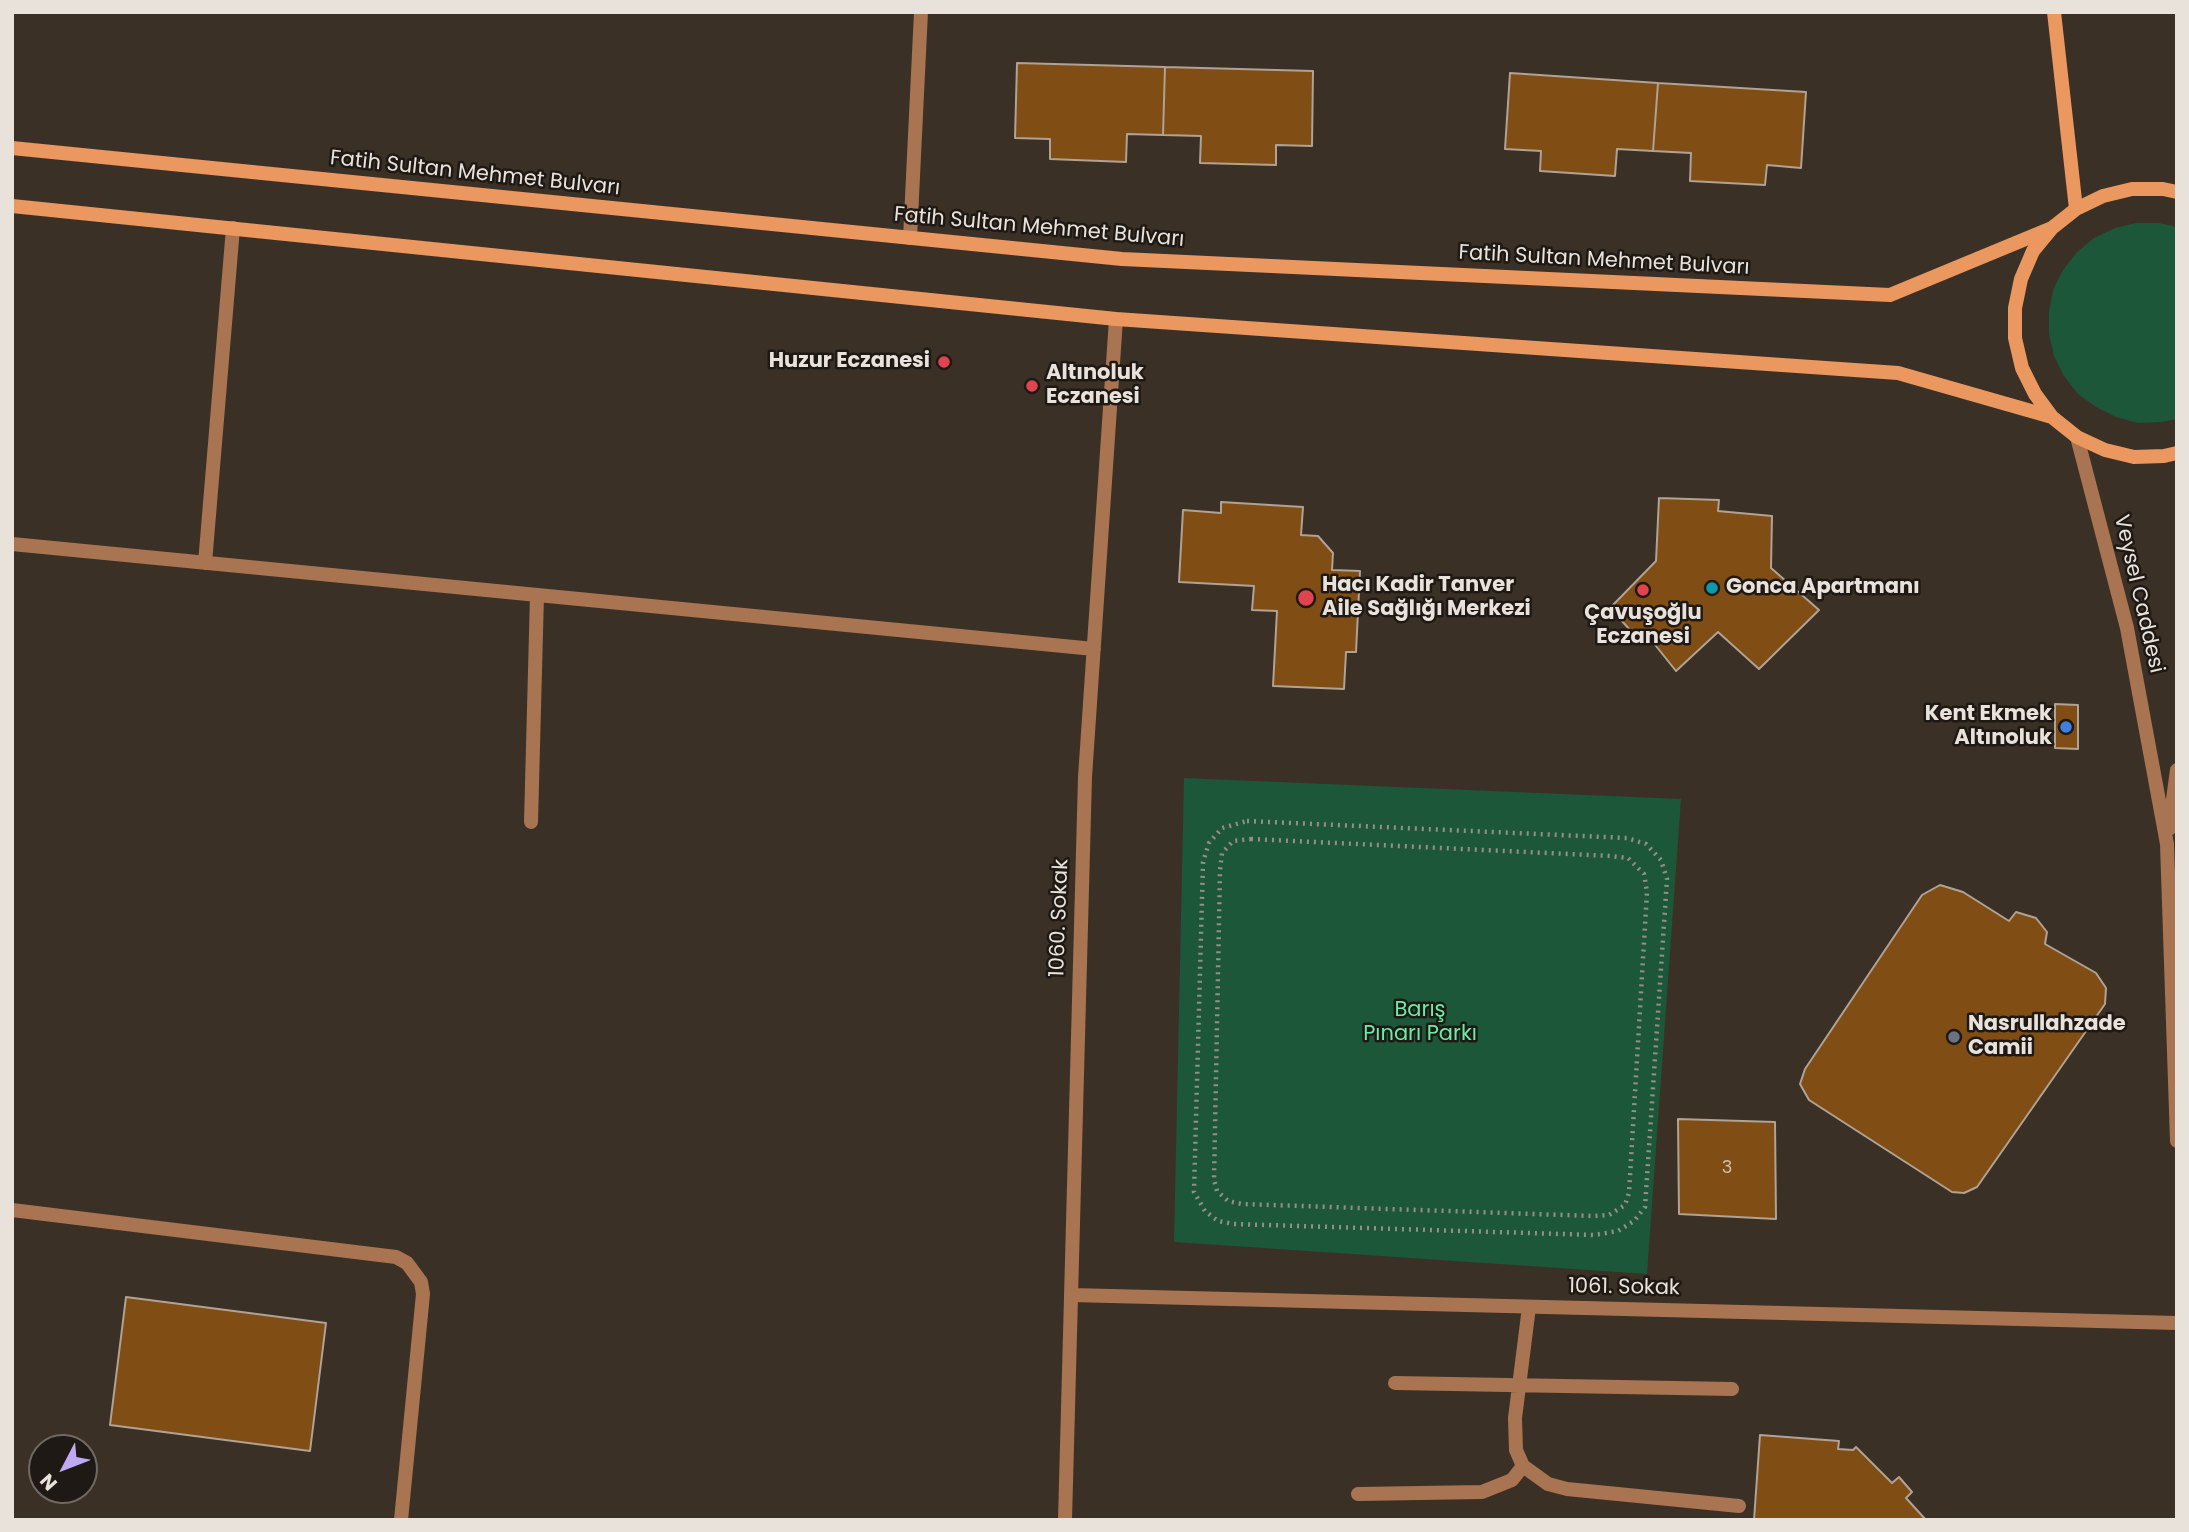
<!DOCTYPE html>
<meta charset="utf-8">
<style>
body{margin:0}
#map{position:relative;width:2189px;height:1532px;overflow:hidden;background:#3b3025;font-family:Poppins,sans-serif}
canvas{display:block}
.frame{position:absolute;inset:0;border:14px solid #e9e2db;pointer-events:none}
.north{position:absolute;left:28px;top:1434px;width:70px;height:70px;box-sizing:border-box;background:#1e1914;border:2px solid #6f6964;border-radius:50%;rotate:228deg;font-size:19px;font-weight:700;line-height:28px;text-align:center;color:#e9e2db}
.north::after{content:'';display:block;margin:auto;width:24px;height:32px;background:#bfa9f4;clip-path:polygon(50% 0,100% 100%,50% 72%,0 100%)}
</style>
<div id="map">
<canvas width="2189" height="1532"></canvas>
<div class="frame"></div>
<div class="north">N</div>
</div>
<script>
const g = document.querySelector('canvas').getContext('2d');
g.lineJoin = 'round';
function paint(path, color) {
  g.fillStyle = color;
  g.fill(path, 'evenodd');
}
function poly(rows) {
  const path = new Path2D();
  for (const r of rows) {
    path.moveTo(r[0], r[1]);
    for (let i = 2; i < r.length; i += 2) path.lineTo(r[i], r[i + 1]);
  }
  return path;
}
function stroke(path, color, width, dash) {
  g.strokeStyle = color;
  g.lineWidth = width;
  g.lineCap = dash ? 'butt' : 'round';
  g.setLineDash(dash || []);
  g.stroke(path);
}
function label(font, color, halo, rows, align = 'center') {
  g.font = font + ' Poppins,sans-serif';
  g.lineWidth = 5;
  g.setLineDash([]);
  g.textBaseline = 'middle';
  g.strokeStyle = halo;
  g.fillStyle = color;
  for (const [text, x, y, turn = 0] of rows) {
    g.save();
    g.translate(x, y);
    g.rotate((+turn || 0) * Math.PI / 180);
    g.textAlign = isNaN(turn) ? turn : align;
    if (halo) g.strokeText(text, 0, 0);
    g.fillText(text, 0, 0);
    g.restore();
  }
}
paint(poly([
 [2136,223,2159,223,2177,227,2177,419,2161,422,2138,423,2116,417,2096,407,2078,394,2064,376,2054,356,2049,334,2049,312,2053,290,2063,270,2077,252,2094,238,2115,228],
 [1184,778,1681,799,1647,1274,1174,1242]
]), '#1c5739');
const building = poly([
 [1017,63,1165,67,1163,135,1127,134,1126,162,1050,159,1050,139,1015,138,1017,63],
 [1165,67,1313,71,1312,146,1276,145,1276,165,1200,163,1201,136,1163,135,1165,67],
 [1510,73,1658,83,1653,151,1617,149,1615,176,1540,171,1541,151,1505,149,1510,73],
 [1658,83,1806,92,1801,168,1767,165,1765,185,1690,181,1691,153,1653,151,1658,83],
 [1659,498,1719,500,1718,511,1772,516,1771,568,1819,610,1759,669,1718,632,1676,671,1648,636,1641,642,1610,608,1656,561,1659,498],
 [1221,502,1303,507,1301,535,1318,536,1333,553,1332,570,1360,571,1356,652,1346,652,1344,689,1273,686,1277,611,1252,610,1254,586,1179,582,1183,510,1221,513,1221,502],
 [2055,704,2078,705,2078,749,2055,748,2055,704],
 [1940,885,1963,892,2009,921,2016,912,2036,918,2047,932,2045,944,2096,973,2106,988,2105,1004,1977,1187,1964,1193,1952,1192,1809,1100,1800,1084,1805,1069,1922,895,1940,885],
 [1678,1119,1775,1122,1776,1219,1679,1214,1678,1119],
 [126,1297,326,1323,310,1451,110,1425,126,1297],
 [1760,1435,1839,1441,1838,1449,1853,1450,1856,1447,1892,1483,1899,1477,1912,1492,1906,1498,1926,1520,1754,1520,1760,1435]
]);
paint(building, '#804e15');
stroke(building, '#b0a295', 2);
stroke(poly([
 [1247,821,1627,838,1646,844,1661,860,1667,879,1645,1207,1634,1221,1618,1231,1594,1235,1234,1224,1218,1221,1205,1211,1194,1192,1203,862,1209,843,1222,828,1247,821],
 [1251,839,1611,856,1628,858,1644,874,1647,892,1629,1193,1625,1205,1609,1215,1594,1216,1242,1204,1228,1201,1217,1191,1214,1180,1220,870,1222,853,1233,841,1251,839]
]), '#978f86', 4.5, [2, 5]);
stroke(poly([
 [1529,1307,1515,1418,1516,1450,1523,1466,1548,1484,1567,1489,1739,1506],
 [1395,1383,1732,1389],
 [1358,1494,1482,1492,1512,1480,1523,1466]
]), '#a87452', 14);
stroke(poly([
 [910,238,921,12],
 [2077,437,2127,628,2167,844,2177,1141],
 [12,544,1094,649],
 [205,563,233,228],
 [531,822,537,595],
 [2169,829,2177,770],
 [12,1210,396,1257,407,1263,421,1282,423,1294,401,1520],
 [1071,1295,2177,1323],
 [1065,1520,1085,777,1116,319]
]), '#a87452', 14);
stroke(poly([
 [2054,12,2076,209],
 [12,148,1122,259,1890,295,2052,228],
 [2177,192,2163,189,2132,189,2103,196,2076,209,2052,228,2033,251,2021,279,2015,308,2015,338,2022,368,2035,394,2052,417,2077,437,2105,450,2134,457,2164,456,2177,453],
 [12,206,1116,319,1898,373,2052,417]
]), '#ea9860', 14);
for (const [x, y, r, color] of [
 [944,362,7,"#e0444e"],
 [1032,386,7,"#e0444e"],
 [1712,588,7,"#0f9aa8"],
 [1643,590,7,"#e0444e"],
 [1306,598,9,"#e0444e"],
 [2066,727,7,"#3f7fe0"],
 [1954,1037,7,"#6b7280"]
]) {
  const dot = new Path2D();
  dot.arc(x, y, r, 0, 2 * Math.PI);
  g.fillStyle = color;
  g.fill(dot);
  stroke(dot, '#1e1914', 2.5);
}
label('18px', '#cfbdaa', null, [
 ["3",1727,1168]
]);
label('21px', '#e9e2db', '#1e1914', [
 ["Fatih Sultan Mehmet Bulvarı",475,174,6],
 ["Fatih Sultan Mehmet Bulvarı",1039,228,5],
 ["Fatih Sultan Mehmet Bulvarı",1604,261,3],
 ["Veysel Caddesi",2138,594,77],
 ["1060. Sokak",1060,918,-88],
 ["1061. Sokak",1624,1288,1]
]);
label('bold 21px', '#e9e2db', '#1e1914', [
 ["Huzur Eczanesi",930,362,"right"],
 ["Altınoluk",1046,374],
 ["Eczanesi",1046,398],
 ["Hacı Kadir Tanver",1322,586],
 ["Aile Sağlığı Merkezi",1322,610],
 ["Gonca Apartmanı",1726,588],
 ["Çavuşoğlu",1643,614,"center"],
 ["Eczanesi",1643,638,"center"],
 ["Kent Ekmek",2052,715,"right"],
 ["Altınoluk",2052,739,"right"],
 ["Nasrullahzade",1968,1025],
 ["Camii",1968,1049]
], 'left');
label('21px', '#6beba8', '#1e1914', [
 ["Barış",1420,1011],
 ["Pınarı Parkı",1420,1035]
]);
</script>
